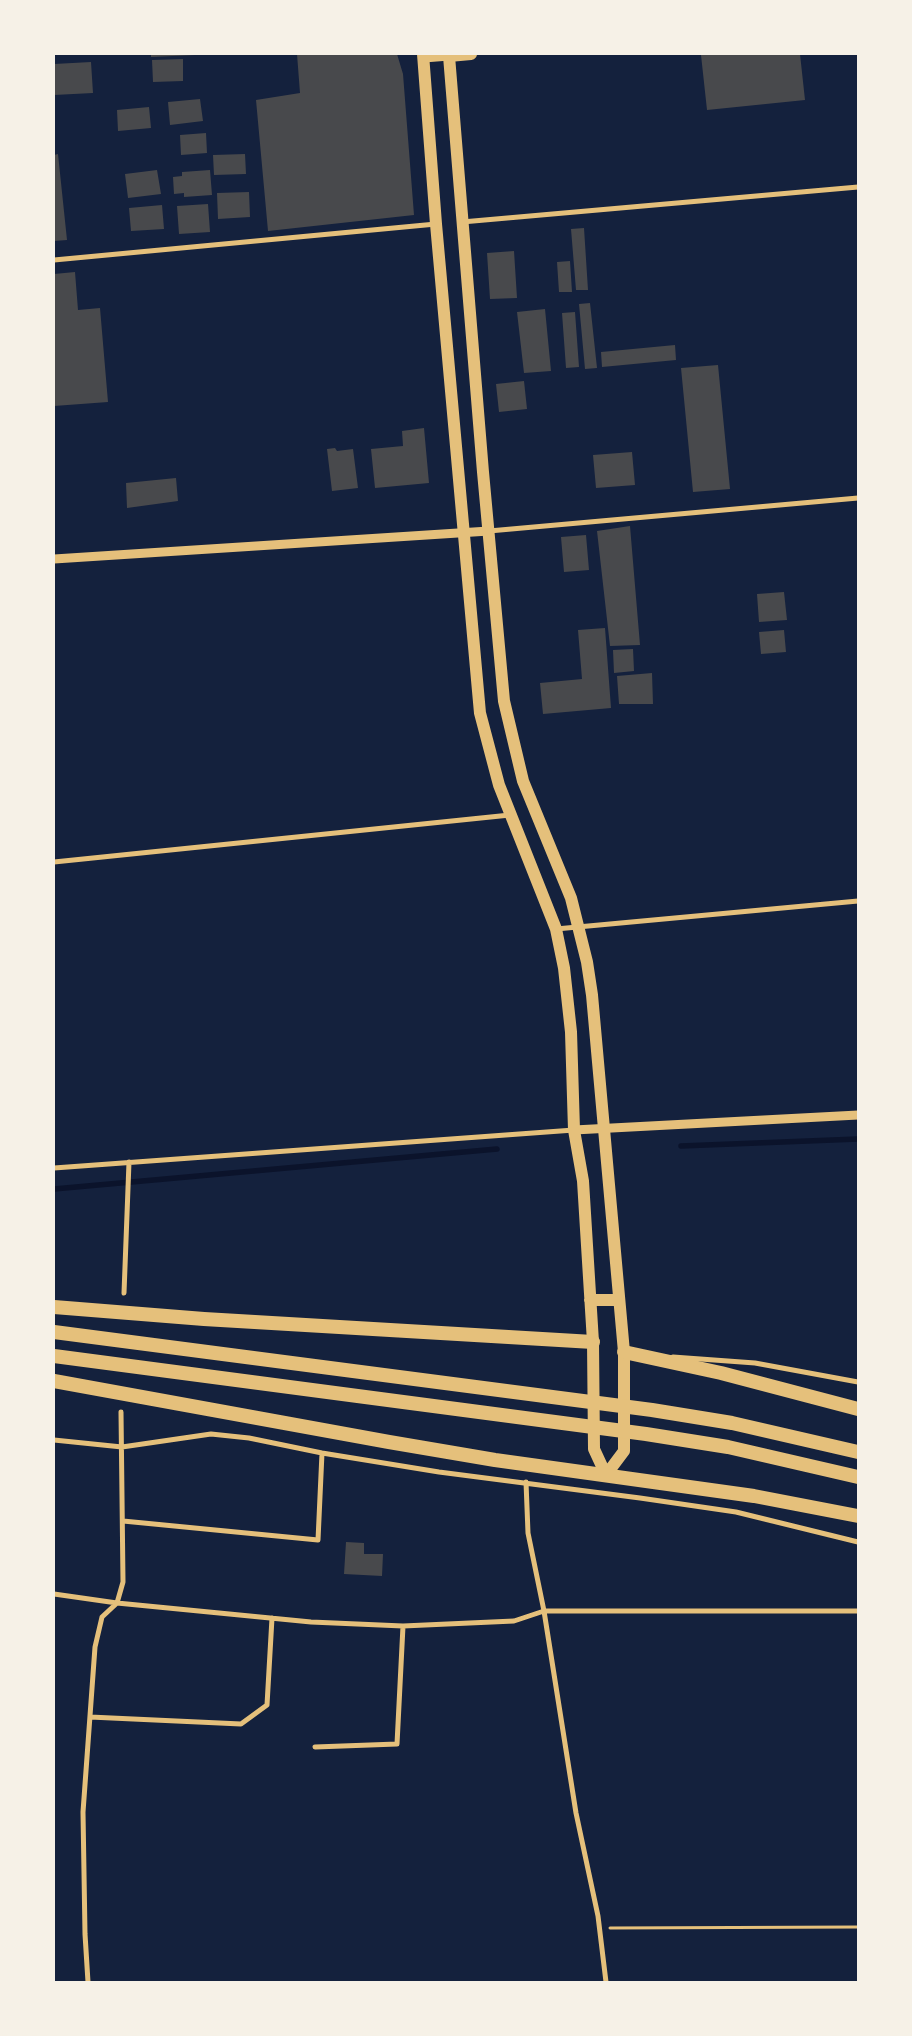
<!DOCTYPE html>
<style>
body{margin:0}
#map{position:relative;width:912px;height:2036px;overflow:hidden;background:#14213d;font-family:Lora,serif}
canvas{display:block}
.frame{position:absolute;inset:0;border:55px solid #f6f1e7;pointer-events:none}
</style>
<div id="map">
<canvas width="912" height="2036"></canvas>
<div class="frame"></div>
</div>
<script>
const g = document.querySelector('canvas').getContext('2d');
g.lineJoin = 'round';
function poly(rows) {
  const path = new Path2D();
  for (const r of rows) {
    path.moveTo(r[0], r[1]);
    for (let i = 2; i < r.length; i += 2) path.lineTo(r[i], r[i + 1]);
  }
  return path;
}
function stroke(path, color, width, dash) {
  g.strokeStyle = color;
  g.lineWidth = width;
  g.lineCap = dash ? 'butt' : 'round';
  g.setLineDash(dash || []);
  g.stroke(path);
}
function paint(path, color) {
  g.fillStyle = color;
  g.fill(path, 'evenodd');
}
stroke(poly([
 [681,1146,858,1139],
 [54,1189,497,1149]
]), '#0b132b', 5.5);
paint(poly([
 [151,54,195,54,195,55,151,57],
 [297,54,397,54,403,74,414,215,268,231,256,100,300,93],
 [717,54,800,54,805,100,707,110,701,55],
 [183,59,183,81,153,82,152,60],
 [91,62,93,93,54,95,54,64],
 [200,99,203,121,170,125,168,102],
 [149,107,151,128,118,131,117,110],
 [206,133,207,153,181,155,180,135],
 [58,154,67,240,54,241,54,155],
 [245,154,246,174,214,175,213,155],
 [157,170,161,194,128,198,125,174],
 [210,170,212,195,184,197,184,193,174,194,173,177,182,176,182,172],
 [249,192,250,217,218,219,217,193],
 [208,204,210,232,179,234,177,206],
 [162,205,164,229,131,231,129,208],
 [584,228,588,290,576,290,571,229],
 [514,251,517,298,490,299,487,253],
 [570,261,572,292,559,292,557,262],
 [75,272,78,310,100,308,108,402,54,406,54,274],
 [590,303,597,368,585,369,579,304],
 [545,309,551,371,524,373,517,312],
 [575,312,579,367,566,368,562,313],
 [675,345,676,360,602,367,601,352],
 [718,365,730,489,693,492,681,368],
 [524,381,527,409,499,412,496,384],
 [424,428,429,483,375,488,371,449,403,446,402,431],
 [335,448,337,451,353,449,358,488,332,491,327,449],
 [632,452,635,485,596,488,593,455],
 [176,478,178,501,127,508,126,483],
 [630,526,640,645,610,646,597,531],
 [586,535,589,570,564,572,561,537],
 [784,592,787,620,759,622,757,594],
 [605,628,611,708,543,714,540,683,582,679,578,630],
 [784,630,786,652,761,654,759,632],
 [633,649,634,671,614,673,613,650],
 [652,673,653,704,619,704,617,676],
 [346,1542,364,1543,364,1554,383,1554,382,1576,344,1574]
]), '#48494c');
stroke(poly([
 [610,1928,858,1927]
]), '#e5c07b', 3);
stroke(poly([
 [462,222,858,187],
 [54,260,436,224],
 [489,531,858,498],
 [54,862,510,815],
 [556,929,858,901],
 [54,1168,574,1130],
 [124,1293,129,1162],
 [673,1357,755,1363,858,1382],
 [54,1440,122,1447,211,1434,249,1438,322,1453,439,1472,640,1498,736,1512,858,1542],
 [526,1482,528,1533,544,1611,576,1813,598,1916,606,1982],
 [123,1521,318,1540,322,1453],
 [54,1594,117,1603,311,1622,403,1626,514,1621,544,1611,858,1611],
 [90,1717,241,1724,267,1705,272,1618],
 [315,1747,397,1744,403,1626],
 [88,1982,85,1934,83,1812,95,1647,102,1617,117,1603,123,1582,121,1412]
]), '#e5c07b', 5);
stroke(poly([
 [424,58,449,56,449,54],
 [54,559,489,531],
 [574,1130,858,1115]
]), '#e5c07b', 9);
stroke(poly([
 [423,54,436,224,480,713,499,785,556,929,564,968,571,1032,574,1130,583,1181,593,1342,594,1449,606,1475,624,1451,624,1352,592,995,587,962,571,898,523,781,504,701,483,472,449,56,471,54],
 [590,1300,619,1300]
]), '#e5c07b', 12);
stroke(poly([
 [54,1307,204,1319,593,1342],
 [54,1332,652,1410,732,1423,858,1452],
 [624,1352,721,1373,858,1409],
 [54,1356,646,1434,728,1447,858,1477],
 [54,1381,389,1442,495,1460,754,1496,858,1516]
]), '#e5c07b', 14);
</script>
